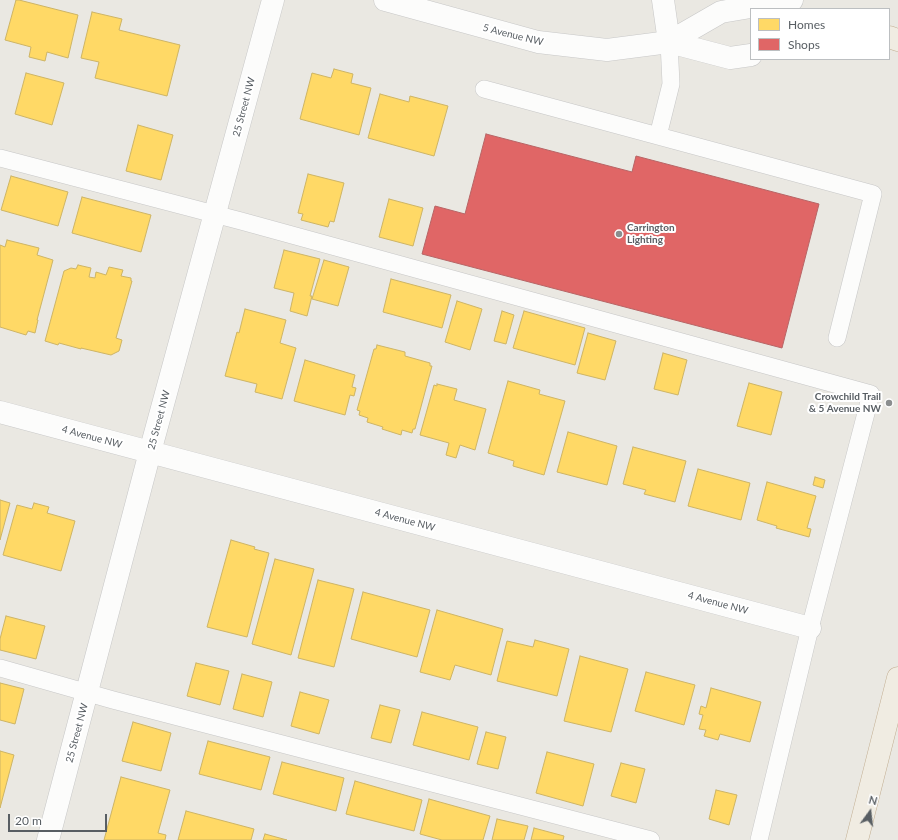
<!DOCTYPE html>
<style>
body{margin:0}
#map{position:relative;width:898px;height:840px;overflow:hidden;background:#eae8e2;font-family:Lato,sans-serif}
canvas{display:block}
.legend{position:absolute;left:750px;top:8px;width:140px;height:52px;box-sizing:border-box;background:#fff;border:1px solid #bcbfc1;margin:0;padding:5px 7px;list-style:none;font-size:12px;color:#585e63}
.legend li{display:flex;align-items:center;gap:8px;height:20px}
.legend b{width:20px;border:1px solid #bcbfc1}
.north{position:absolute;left:850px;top:792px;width:40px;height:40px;-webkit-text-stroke:3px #fff;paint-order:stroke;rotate:15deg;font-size:11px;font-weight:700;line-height:16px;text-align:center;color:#585e63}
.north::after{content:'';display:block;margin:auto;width:14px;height:18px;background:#585e63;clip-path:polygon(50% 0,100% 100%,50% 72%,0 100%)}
.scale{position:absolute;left:8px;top:814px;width:99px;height:18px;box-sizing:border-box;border:2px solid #585e63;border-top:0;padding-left:5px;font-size:12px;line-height:14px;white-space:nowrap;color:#585e63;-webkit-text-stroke:3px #fff;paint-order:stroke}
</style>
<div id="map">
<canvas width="898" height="840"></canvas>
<ul class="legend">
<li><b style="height:11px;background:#ffd966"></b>Homes</li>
<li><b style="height:11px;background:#e06666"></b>Shops</li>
</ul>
<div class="north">N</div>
<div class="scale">20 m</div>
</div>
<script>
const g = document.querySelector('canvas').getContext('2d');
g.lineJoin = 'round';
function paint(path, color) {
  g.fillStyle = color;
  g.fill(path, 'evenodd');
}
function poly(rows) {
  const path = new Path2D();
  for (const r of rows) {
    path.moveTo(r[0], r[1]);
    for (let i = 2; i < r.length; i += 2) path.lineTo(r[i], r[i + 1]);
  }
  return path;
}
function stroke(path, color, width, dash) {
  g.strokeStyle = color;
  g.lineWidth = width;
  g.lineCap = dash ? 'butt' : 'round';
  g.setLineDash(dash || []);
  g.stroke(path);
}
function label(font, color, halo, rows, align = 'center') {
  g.font = font + ' Lato,sans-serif';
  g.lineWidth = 4;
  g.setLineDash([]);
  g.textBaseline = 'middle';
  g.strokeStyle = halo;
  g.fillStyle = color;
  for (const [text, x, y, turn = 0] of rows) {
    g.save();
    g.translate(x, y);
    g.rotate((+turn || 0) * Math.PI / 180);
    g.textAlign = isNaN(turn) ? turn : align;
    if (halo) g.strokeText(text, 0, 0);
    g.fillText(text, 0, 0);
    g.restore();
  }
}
const homes = poly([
 [16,0,19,0,78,15,68,58,47,52,45,61,29,57,31,47,5,40,16,0],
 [92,12,122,19,119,30,180,45,167,96,95,78,99,62,81,58,92,12],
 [334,69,353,74,351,83,371,88,359,135,300,119,312,73,331,78,334,69],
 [26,73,64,83,52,125,15,114,26,73],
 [380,94,409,102,410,96,448,106,434,156,368,138,380,94],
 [138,125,173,135,161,180,126,171,138,125],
 [308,174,344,183,334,222,330,221,328,227,301,220,303,214,298,213,308,174],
 [11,176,68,192,58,226,1,210,11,176],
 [82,197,151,215,141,252,72,233,82,197],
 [389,199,423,208,413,246,379,237,389,199],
 [7,240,39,248,37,255,53,260,37,320,38,320,35,333,28,331,26,335,0,327,0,245,5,247,7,240],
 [284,250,320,259,310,296,312,296,307,316,290,311,294,293,274,288,284,250],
 [324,260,349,267,338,306,312,299,324,260],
 [78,265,91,268,89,277,95,278,96,272,106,275,109,267,123,270,121,276,131,278,131,281,132,281,116,338,122,340,119,351,111,355,81,348,81,349,59,343,58,345,45,341,64,271,71,268,76,269,78,265],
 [391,279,451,295,442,328,383,312,391,279],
 [457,301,482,309,470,350,445,342,457,301],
 [245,309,286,320,280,343,296,348,282,399,255,392,257,384,225,376,237,332,239,333,245,309],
 [502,311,514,315,506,344,494,341,502,311],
 [524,311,585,328,575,365,513,348,524,311],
 [588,333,616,341,605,380,577,373,588,333],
 [377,345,405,352,405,356,430,363,430,366,432,366,415,429,413,429,412,433,402,430,401,435,382,429,383,427,367,422,368,418,359,415,360,411,357,410,374,349,376,349,377,345],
 [663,353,687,360,678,395,654,389,663,353],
 [305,360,355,375,352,387,356,388,354,396,350,395,345,415,294,401,305,360],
 [508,381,540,390,539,394,565,401,544,475,513,466,514,461,488,453,508,381],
 [749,383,782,392,771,435,737,426,749,383],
 [437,384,457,389,454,400,486,409,475,450,460,445,456,458,446,455,449,443,420,435,434,385,437,386,437,384],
 [568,432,617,446,607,485,557,472,568,432],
 [633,447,686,461,675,502,644,494,646,490,623,484,633,447],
 [698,469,750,483,741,520,688,506,698,469],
 [815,477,825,480,823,488,813,485,815,477],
 [767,482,816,496,807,528,811,529,809,537,776,528,777,526,757,520,767,482],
 [0,500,10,503,0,540,0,500],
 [34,503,49,507,47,513,75,521,61,571,3,555,17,505,32,509,34,503],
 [231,540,255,547,254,549,269,553,247,637,207,627,231,540],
 [275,559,314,569,291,655,252,644,275,559],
 [318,580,354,589,334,667,298,658,318,580],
 [363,592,430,610,417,657,351,639,363,592],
 [437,610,503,629,491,675,455,665,450,680,420,672,437,610],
 [6,616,45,626,36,659,0,650,0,639,6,616],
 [535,640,569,649,557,696,497,681,507,641,533,647,535,640],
 [580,656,628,669,611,732,564,721,580,656],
 [196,663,229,671,220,705,187,696,196,663],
 [646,672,695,685,684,725,635,711,646,672],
 [242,674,272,682,263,717,233,709,242,674],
 [0,683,24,689,15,724,0,720,0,683],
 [711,688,761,702,750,742,720,734,718,740,704,736,706,730,699,729,703,715,699,714,701,706,706,708,711,688],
 [300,692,329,700,319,734,291,726,300,692],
 [380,705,400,710,391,743,371,738,380,705],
 [422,712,478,727,469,760,413,745,422,712],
 [133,722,171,733,161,771,122,761,133,722],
 [486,732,506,737,498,769,477,764,486,732],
 [208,741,270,757,261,790,199,774,208,741],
 [0,751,14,755,0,808,0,751],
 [547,752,594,764,583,806,536,793,547,752],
 [282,762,344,778,336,811,273,794,282,762],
 [621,763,645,769,636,803,611,796,621,763],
 [121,777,170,790,158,833,166,835,165,840,104,840,121,777],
 [355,781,422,800,414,831,346,814,355,781],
 [716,790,737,795,729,825,709,819,716,790],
 [429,799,490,816,483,840,442,840,420,834,429,799],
 [186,811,254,829,251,840,178,840,186,811],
 [497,819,528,826,524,840,492,840,497,819],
 [534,828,564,836,563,840,531,840,534,828],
 [265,834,287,840,263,840,265,834]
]);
paint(homes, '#ffd966');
stroke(homes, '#cdb465', 1);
const shops = poly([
 [486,134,632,172,636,156,819,204,782,348,422,254,435,206,465,214,486,134]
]);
paint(shops, '#e06666');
stroke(shops, '#b76465', 1);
const service = poly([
 [484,89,873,194,837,338],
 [658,136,671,84,669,42],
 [0,158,241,221,871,394,810,628,759,840],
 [0,668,113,700,651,840]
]);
const minor = poly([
 [385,0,538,42,607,50,669,42,721,12,792,0],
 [663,0,669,42],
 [669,42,730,58,751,55],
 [0,412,810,628],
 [48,840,150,452,273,0]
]);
const trunk = poly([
 [889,37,898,40],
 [857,840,898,678]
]);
stroke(service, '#c7c7c7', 18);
stroke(minor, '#c7c7c7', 23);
stroke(trunk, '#c1ad90', 23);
stroke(service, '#fcfcfb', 17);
stroke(minor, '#fcfcfb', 22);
stroke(trunk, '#f0ece2', 22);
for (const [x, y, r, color] of [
 [619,234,4,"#8b8e8f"],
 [889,403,4,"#8b8e8f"]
]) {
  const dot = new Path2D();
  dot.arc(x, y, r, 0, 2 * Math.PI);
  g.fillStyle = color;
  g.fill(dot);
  stroke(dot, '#fff', 1.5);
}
label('10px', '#585e63', '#fff', [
 ["5 Avenue NW",513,35,14],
 ["25 Street NW",244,107,-75],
 ["25 Street NW",159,420,-75],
 ["4 Avenue NW",92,437,15],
 ["4 Avenue NW",405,520,15],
 ["4 Avenue NW",718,603,15],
 ["25 Street NW",77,733,-75]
]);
label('bold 10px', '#585e63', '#fff', [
 ["Carrington",627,228],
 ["Lighting",627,240],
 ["Crowchild Trail",881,397,"right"],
 ["& 5 Avenue NW",881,409,"right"]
], 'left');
</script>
